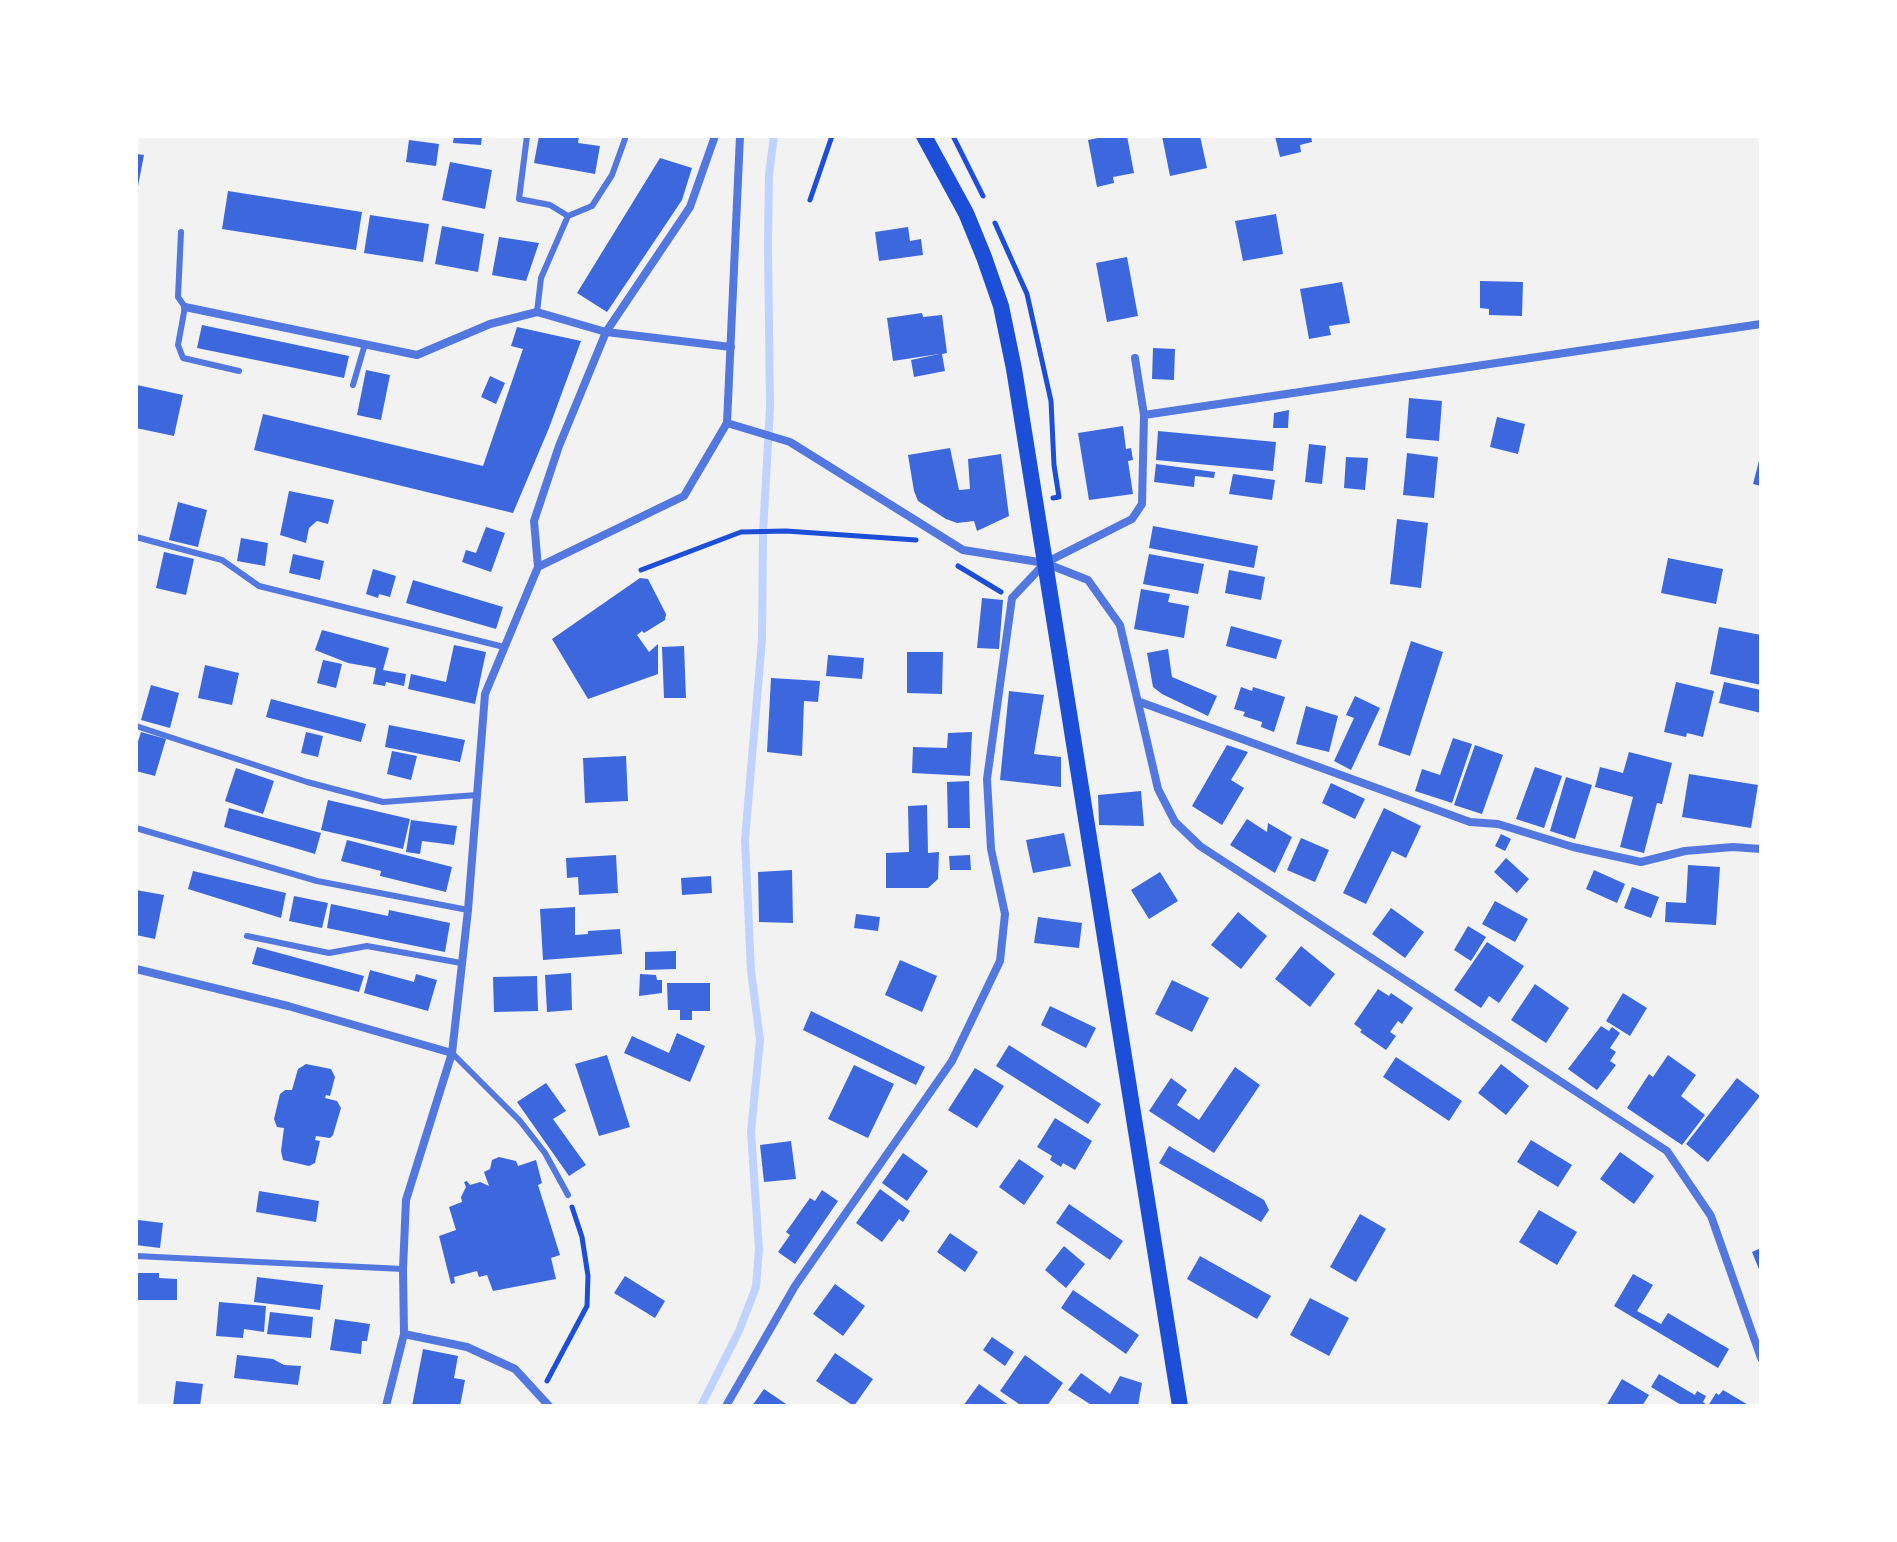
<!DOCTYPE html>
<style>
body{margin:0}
#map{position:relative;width:1897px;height:1542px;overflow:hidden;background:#f2f2f2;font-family:Roboto,sans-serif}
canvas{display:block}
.frame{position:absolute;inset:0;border:138px solid #fff;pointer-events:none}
</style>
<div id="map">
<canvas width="1897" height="1542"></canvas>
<div class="frame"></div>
</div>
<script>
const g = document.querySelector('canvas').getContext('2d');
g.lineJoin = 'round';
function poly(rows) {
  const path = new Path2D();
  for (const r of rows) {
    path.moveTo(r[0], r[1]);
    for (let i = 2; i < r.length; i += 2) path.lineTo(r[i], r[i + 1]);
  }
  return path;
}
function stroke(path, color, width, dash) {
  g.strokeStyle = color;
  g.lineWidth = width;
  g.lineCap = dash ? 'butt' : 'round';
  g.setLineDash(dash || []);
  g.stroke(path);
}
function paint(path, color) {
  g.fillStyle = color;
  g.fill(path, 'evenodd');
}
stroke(poly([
 [701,1406,739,1331,756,1287,759,1249,751,1132,760,1040,751,971,745,840,762,640,763,533,770,407,768,245,769,174,774,136]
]), '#bfd3fe', 8);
paint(poly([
 [454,136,482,136,481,145,453,143],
 [539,136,579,136,578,143,600,146,595,174,534,163],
 [1108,136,1127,136,1134,173,1113,177,1114,183,1097,187,1088,140],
 [1162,136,1200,136,1207,168,1170,176],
 [1275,136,1311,136,1312,142,1300,145,1301,152,1280,157],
 [409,140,439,144,436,166,406,162],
 [136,154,144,155,137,191,136,191],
 [660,158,692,168,682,200,607,312,577,293],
 [450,162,492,170,485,209,442,200],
 [228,191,362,212,356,250,222,229],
 [1276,214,1283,254,1243,261,1235,221],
 [370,215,429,224,423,262,364,253],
 [442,226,484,234,478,272,435,264],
 [908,227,910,241,921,239,923,255,879,261,875,232],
 [499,237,539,243,526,281,492,275],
 [1127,257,1138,316,1107,322,1096,263],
 [1480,281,1523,282,1522,316,1489,315,1489,309,1480,308],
 [1342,282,1350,323,1329,326,1331,335,1309,339,1300,289],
 [922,313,923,317,942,315,947,353,942,354,945,371,914,377,911,360,939,354,893,361,887,318],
 [202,325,349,356,344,378,197,348],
 [517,327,581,341,549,428,513,513,254,450,263,414,483,466,523,349,511,346],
 [1153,348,1175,349,1174,380,1152,379],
 [366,370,390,375,381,420,357,415],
 [490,376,505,383,496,404,481,397],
 [137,385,183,395,174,436,136,428],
 [1409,398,1442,401,1439,441,1406,438],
 [1289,410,1288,428,1273,428,1274,413],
 [1497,417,1525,424,1518,454,1490,447],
 [1123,426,1126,449,1131,448,1133,460,1128,461,1133,494,1089,500,1078,433],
 [1158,431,1276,442,1273,471,1156,460],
 [1309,444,1326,446,1322,484,1305,482],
 [950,448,959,490,970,489,968,459,1001,454,1009,516,977,531,974,521,957,523,946,519,918,501,914,491,908,455],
 [1407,453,1438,457,1434,498,1403,495],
 [1346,457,1368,458,1365,490,1344,488],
 [1760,457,1761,457,1761,486,1753,484],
 [1156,464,1215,472,1214,478,1195,476,1194,487,1154,482],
 [1233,474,1275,480,1272,500,1229,494],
 [289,491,334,500,328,524,317,521,309,528,306,543,280,535],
 [178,502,207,510,198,547,169,540],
 [1397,519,1428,523,1421,588,1390,584],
 [1153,526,1258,546,1254,568,1149,548],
 [486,527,505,533,491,572,462,562,466,550,476,553],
 [241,538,268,543,265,566,237,561],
 [164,552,194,559,186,595,156,588],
 [293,554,324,561,320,580,289,573],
 [1149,554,1204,564,1198,594,1143,584],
 [1668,558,1723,569,1716,604,1661,593],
 [373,569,396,576,390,597,379,594,378,598,366,594],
 [1229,570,1265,577,1261,600,1225,593],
 [640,578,648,579,666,614,665,620,644,633,642,631,637,635,649,652,658,644,658,674,588,699,552,639],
 [413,580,503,607,496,629,406,603],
 [1141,589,1170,594,1168,602,1189,606,1184,638,1134,629],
 [982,598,1003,600,999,649,977,648],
 [1231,626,1282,640,1276,659,1226,646],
 [1719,627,1761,635,1761,685,1710,674],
 [322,630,389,648,383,670,406,674,404,686,386,682,385,686,373,684,376,668,348,663,315,650],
 [1411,641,1443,652,1410,756,1378,745],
 [454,645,486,652,475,704,408,689,411,674,446,682],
 [684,646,686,698,664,698,662,647],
 [1168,649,1172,677,1217,696,1208,716,1162,694,1153,687,1147,653],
 [907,652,943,652,942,694,907,693],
 [828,655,864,658,862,679,826,676],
 [323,660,342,664,336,688,317,683],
 [205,665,239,673,232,705,198,698],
 [771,678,820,681,818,702,804,701,802,756,767,752],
 [1676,682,1714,691,1703,737,1687,733,1686,737,1664,732],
 [1724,682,1761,690,1761,713,1719,703],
 [151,685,179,693,170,728,141,720],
 [1241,687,1252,691,1253,687,1285,697,1274,732,1261,727,1262,722,1243,716,1245,712,1234,709],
 [1009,691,1044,695,1034,754,1061,757,1061,787,1000,780],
 [1355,696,1380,708,1351,770,1334,761,1354,718,1346,715],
 [271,699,366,724,361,742,266,717],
 [1306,706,1338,716,1329,752,1296,744],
 [389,725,465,740,460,762,385,747],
 [141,732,166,739,155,776,136,771,136,748],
 [306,732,323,736,318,757,301,753],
 [972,732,970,776,912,773,913,747,947,748,948,733],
 [1453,738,1472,744,1452,803,1415,791,1422,769,1440,775],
 [1227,745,1248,752,1231,780,1244,788,1222,825,1192,806],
 [1475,745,1503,755,1482,814,1454,805],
 [392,751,417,756,411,780,387,774],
 [1629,752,1672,763,1662,804,1657,803,1644,853,1620,847,1633,797,1595,787,1600,767,1623,773],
 [626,756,628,801,585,803,583,758],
 [1535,767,1562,776,1544,828,1516,819],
 [236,768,274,781,263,814,225,801],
 [1689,774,1758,785,1751,828,1682,817],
 [1566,777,1592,785,1575,839,1550,831],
 [969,781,970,828,948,828,947,782],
 [1331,783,1365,799,1355,819,1322,803],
 [1141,791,1144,826,1099,825,1098,795],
 [328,800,410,819,403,849,321,830],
 [927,805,928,853,939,852,938,879,928,888,886,888,886,853,909,852,908,806],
 [229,808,321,833,315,854,224,827],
 [1384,808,1421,826,1406,858,1392,851,1366,904,1343,893],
 [1247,819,1267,832,1268,823,1292,837,1275,873,1230,845],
 [411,820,457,826,454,845,422,841,420,854,406,852],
 [1064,833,1071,866,1033,873,1026,840],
 [1501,834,1511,839,1505,851,1495,846],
 [1301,838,1329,850,1315,882,1287,870],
 [347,840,452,867,446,892,380,876,381,871,341,861],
 [616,855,618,893,579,895,578,877,567,878,566,858],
 [970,855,971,870,950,870,949,856],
 [1506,858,1529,879,1517,893,1494,872],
 [1688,865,1720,867,1716,925,1665,922,1666,902,1686,903],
 [792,870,793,923,759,922,758,872],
 [1594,870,1625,884,1617,903,1586,889],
 [193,871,286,893,281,918,188,889],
 [1160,872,1178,901,1149,919,1131,890],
 [711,876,712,893,682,895,681,878],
 [1632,887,1659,897,1651,918,1624,908],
 [136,890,164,895,155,939,136,935],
 [294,896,328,903,322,928,289,921],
 [1495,901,1528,919,1515,942,1482,924],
 [331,904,388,916,389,910,450,923,445,952,327,928],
 [575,907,575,935,588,934,588,931,620,929,622,954,543,960,540,909],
 [1391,908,1424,932,1405,958,1372,934],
 [1238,912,1267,936,1241,969,1211,945],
 [856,914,880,917,878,931,854,928],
 [1038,917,1082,923,1079,948,1034,943],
 [1468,926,1486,937,1471,961,1454,950],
 [1487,942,1524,966,1499,1003,1489,996,1481,1008,1454,990],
 [1301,946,1335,974,1310,1007,1275,979],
 [257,947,364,976,359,992,252,964],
 [676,951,676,969,645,970,645,952],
 [900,960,937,976,922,1012,885,995],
 [370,970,414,982,416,974,437,980,428,1011,364,993],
 [571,973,572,1010,547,1012,545,975],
 [640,974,656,975,657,980,662,980,662,993,639,996],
 [537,976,538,1011,494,1012,493,977],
 [1172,980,1209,998,1192,1032,1155,1014],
 [667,983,710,983,710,1011,692,1011,692,1020,680,1020,680,1010,668,1010],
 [1535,984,1569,1008,1546,1043,1511,1020],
 [1378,989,1389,996,1391,993,1413,1008,1402,1024,1398,1021,1390,1032,1396,1036,1386,1050,1360,1032,1362,1030,1354,1024],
 [1623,993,1647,1008,1630,1036,1606,1021],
 [1050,1006,1096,1028,1086,1048,1041,1025],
 [811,1011,925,1067,916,1085,803,1030],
 [1601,1026,1609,1031,1612,1027,1620,1033,1610,1048,1616,1052,1610,1061,1616,1065,1597,1090,1568,1069],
 [677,1033,705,1046,690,1082,624,1053,632,1036,669,1053],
 [1009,1045,1101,1104,1088,1124,996,1066],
 [607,1055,630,1127,599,1136,575,1064],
 [1668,1055,1696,1075,1681,1096,1705,1115,1682,1145,1627,1108,1649,1074,1653,1077],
 [1396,1057,1462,1101,1449,1121,1383,1077],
 [306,1064,331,1069,335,1077,330,1096,326,1095,325,1098,337,1101,341,1108,333,1135,330,1138,316,1136,315,1140,320,1141,315,1163,309,1166,283,1160,281,1151,284,1128,277,1127,274,1119,280,1094,285,1090,292,1090,298,1069],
 [1501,1064,1529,1086,1506,1115,1478,1093],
 [854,1065,894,1084,868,1138,828,1119],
 [1235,1067,1260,1085,1214,1153,1149,1111,1171,1078,1187,1090,1177,1105,1199,1120],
 [975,1068,1004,1086,977,1128,948,1110],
 [1737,1078,1760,1096,1708,1162,1686,1144],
 [546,1083,566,1111,553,1119,586,1165,569,1176,517,1102],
 [1055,1118,1092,1141,1075,1170,1063,1163,1061,1167,1050,1160,1052,1156,1037,1147],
 [1531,1140,1572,1165,1558,1187,1517,1162],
 [791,1141,796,1179,764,1182,760,1145],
 [1169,1146,1264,1200,1269,1210,1261,1222,1159,1163],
 [1620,1152,1654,1176,1634,1204,1600,1179],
 [903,1153,928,1171,907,1201,882,1183],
 [499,1157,516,1161,518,1166,536,1160,542,1183,538,1185,560,1255,551,1258,556,1279,493,1291,487,1275,479,1277,477,1271,454,1277,455,1283,451,1284,439,1236,456,1230,449,1207,462,1202,461,1197,466,1187,464,1182,467,1181,470,1185,480,1182,489,1186,484,1172,490,1169,492,1160],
 [1019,1159,1044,1176,1024,1205,999,1187],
 [880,1189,910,1211,903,1222,899,1219,882,1242,856,1223],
 [822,1190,838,1201,795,1264,778,1252,790,1235,786,1232,810,1198,815,1201],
 [259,1191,319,1201,316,1222,256,1212],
 [1069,1204,1123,1241,1110,1260,1056,1223],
 [1539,1210,1577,1232,1557,1265,1519,1242],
 [1360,1214,1386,1229,1356,1282,1330,1267],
 [138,1220,163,1223,160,1248,136,1245],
 [950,1233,978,1252,965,1272,937,1252],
 [1064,1246,1085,1264,1066,1288,1045,1270],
 [1761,1248,1761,1274,1752,1252],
 [1200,1256,1271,1296,1257,1319,1187,1279],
 [136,1273,159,1273,159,1278,177,1279,177,1300,136,1300],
 [1633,1274,1653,1285,1637,1311,1661,1324,1668,1313,1729,1349,1718,1368,1614,1306],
 [625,1276,665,1301,655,1318,614,1293],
 [257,1277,323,1285,320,1310,254,1302],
 [835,1284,865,1306,843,1336,813,1314],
 [1073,1290,1139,1335,1126,1354,1061,1308],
 [1310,1298,1349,1318,1329,1356,1290,1335],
 [219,1302,266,1306,264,1332,244,1329,243,1338,216,1336],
 [270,1312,313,1317,311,1338,267,1334],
 [335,1319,370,1324,367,1341,362,1341,361,1354,330,1350],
 [992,1337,1014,1352,1005,1366,983,1350],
 [423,1349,458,1356,454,1378,465,1380,460,1406,412,1406],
 [835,1353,873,1379,854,1406,816,1381],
 [237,1355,273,1359,284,1365,301,1366,298,1385,234,1378],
 [1025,1355,1063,1383,1047,1406,1022,1406,1000,1391],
 [1081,1373,1110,1394,1120,1376,1142,1383,1138,1406,1093,1406,1068,1390],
 [1659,1374,1695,1395,1697,1391,1706,1396,1703,1402,1708,1406,1716,1393,1719,1395,1723,1390,1750,1406,1683,1406,1651,1387],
 [1622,1379,1649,1395,1642,1406,1606,1406],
 [176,1381,203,1384,200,1406,173,1406],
 [979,1384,1010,1406,963,1406],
 [764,1389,789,1406,752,1406]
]), '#3d67dc');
stroke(poly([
 [953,136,983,196],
 [810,200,832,136],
 [995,223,1027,294,1051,401,1054,465,1059,497,1053,498],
 [958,566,1001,592],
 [641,570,741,532,786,531,916,540],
 [547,1381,587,1306,588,1276,582,1237,572,1207]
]), '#1d4ed8', 5);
stroke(poly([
 [527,136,519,199,550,205,568,216],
 [181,232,178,297,185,307,178,345,183,358,239,371],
 [537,312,541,278,568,216,592,206,612,175,625,139],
 [353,385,365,344],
 [136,537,222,560,259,586,504,647],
 [136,726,307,782,383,802,477,795],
 [136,828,317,881,468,910],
 [247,936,329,953,367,946,461,963],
 [452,1053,520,1121,545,1153,568,1195],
 [136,1256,403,1269]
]), '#5277de', 6);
stroke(poly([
 [185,307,417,355,490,324,537,312,606,332,731,347],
 [1135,358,1144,415],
 [727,423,790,442,963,550,1045,563,1088,580,1120,625,1158,789,1175,822,1200,846,1667,1151,1711,1216,1761,1358],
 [538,567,684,496,727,423,740,136],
 [1140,702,1470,822,1498,824,1573,847,1641,862,1685,851,1733,847,1761,849],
 [136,969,288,1006,452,1053],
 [404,1334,467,1347,515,1369,549,1406],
 [386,1406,404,1334,403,1269,406,1200,452,1053,468,910,485,694,538,567,534,521,559,446,606,332,690,207,715,136],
 [726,1406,795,1286,952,1061,1000,961,1005,914,991,849,987,779,1012,598,1045,563,1132,519,1142,504,1144,415,1761,324]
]), '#5277de', 8);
stroke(poly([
 [924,136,966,213,984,257,1001,306,1014,369,1180,1406]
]), '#1d4ed8', 16);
</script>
